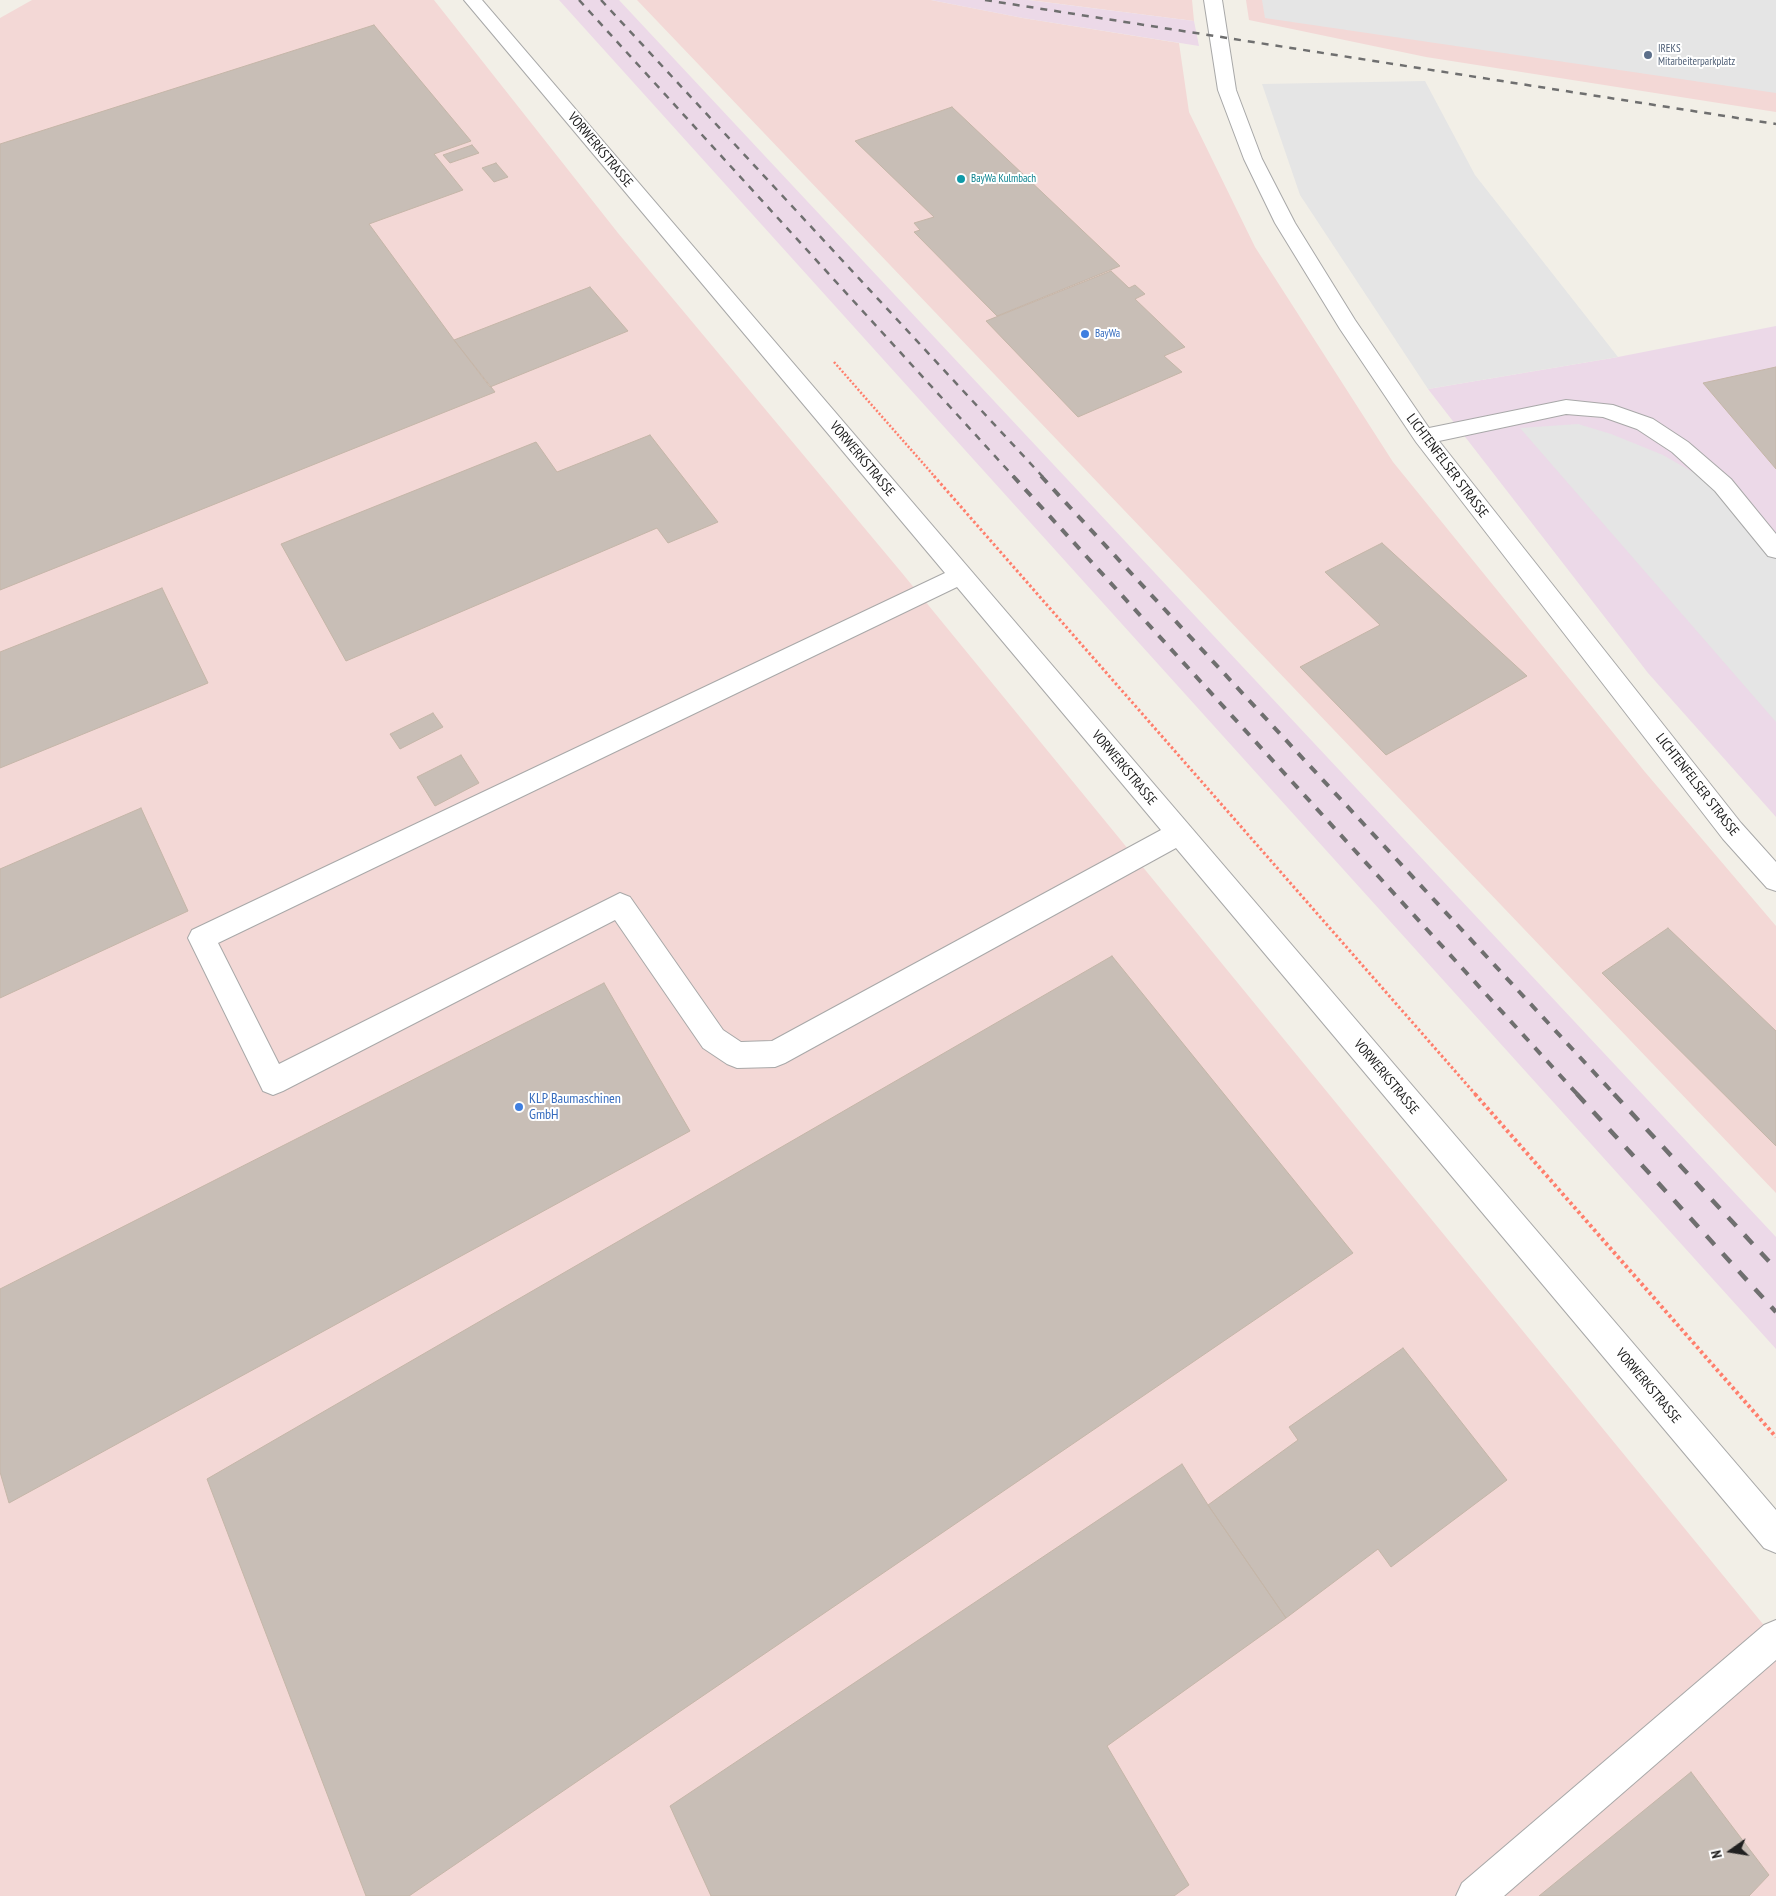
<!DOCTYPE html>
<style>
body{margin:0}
#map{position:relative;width:1776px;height:1896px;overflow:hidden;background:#f2efe7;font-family:"PT Sans Narrow",sans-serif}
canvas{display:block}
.north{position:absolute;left:1706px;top:1826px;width:50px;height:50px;-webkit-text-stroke:4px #fff;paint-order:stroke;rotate:257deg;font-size:14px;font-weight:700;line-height:20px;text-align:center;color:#212121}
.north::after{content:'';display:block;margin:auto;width:18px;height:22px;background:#212121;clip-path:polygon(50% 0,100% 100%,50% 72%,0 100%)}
</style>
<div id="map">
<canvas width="1776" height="1896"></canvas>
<div class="north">N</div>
</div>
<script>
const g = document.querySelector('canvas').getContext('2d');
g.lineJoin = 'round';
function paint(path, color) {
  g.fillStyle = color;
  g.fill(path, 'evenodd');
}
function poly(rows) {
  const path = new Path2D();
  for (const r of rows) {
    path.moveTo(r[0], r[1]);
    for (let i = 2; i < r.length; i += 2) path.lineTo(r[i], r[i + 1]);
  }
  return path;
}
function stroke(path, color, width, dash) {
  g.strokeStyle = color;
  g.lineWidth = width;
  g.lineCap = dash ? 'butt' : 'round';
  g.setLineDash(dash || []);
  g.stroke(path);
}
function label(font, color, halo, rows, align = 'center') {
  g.font = font + ' "PT Sans Narrow",sans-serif';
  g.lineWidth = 4;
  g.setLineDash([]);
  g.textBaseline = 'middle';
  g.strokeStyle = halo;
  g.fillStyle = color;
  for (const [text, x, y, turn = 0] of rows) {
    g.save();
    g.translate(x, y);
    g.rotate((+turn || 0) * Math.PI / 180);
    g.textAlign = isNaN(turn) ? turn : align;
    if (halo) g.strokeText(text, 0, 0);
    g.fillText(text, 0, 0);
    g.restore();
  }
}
paint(poly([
 [32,0,434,0,618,233,902,573,1776,1640,1776,1896,0,1896,0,18],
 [637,0,931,0,1023,18,1179,43,1189,112,1255,247,1393,462,1645,772,1776,926,1776,1193],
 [1028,0,1192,0,1194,21,1029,0],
 [1246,0,1776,0,1776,112,1426,57,1249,20]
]), '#f3d8d6');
paint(poly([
 [559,0,619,0,1776,1237,1776,1349],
 [931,0,1028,0,1194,21,1199,46,1023,18],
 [1776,326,1776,817,1648,673,1428,389,1618,357]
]), '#ecd9e8');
paint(poly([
 [1262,0,1776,0,1776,93,1265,18],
 [1425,81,1475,175,1618,357,1428,389,1300,195,1262,84],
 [1578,424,1611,434,1663,455,1696,474,1741,513,1776,558,1776,722,1520,428]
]), '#e5e5e5');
const building = poly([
 [374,25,471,141,434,154,463,190,369,224,454,340,495,392,0,590,0,144,374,25],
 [952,107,1120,266,997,316,914,232,920,230,914,223,934,217,855,141,952,107],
 [472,145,479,153,450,163,443,155,472,145],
 [496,163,508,177,494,182,482,168,496,163],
 [1111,271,1129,288,1135,285,1145,294,1135,299,1185,347,1164,356,1182,372,1078,417,986,321,1111,271],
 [590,287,628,331,490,387,454,340,590,287],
 [1776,367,1776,469,1703,383,1776,367],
 [650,435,718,522,668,543,657,528,346,661,281,544,536,442,557,472,650,435],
 [1382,543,1527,676,1386,755,1300,667,1380,625,1325,572,1382,543],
 [162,588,208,683,0,768,0,652,162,588],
 [433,713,443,727,400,749,390,734,433,713],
 [461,755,479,783,435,806,417,777,461,755],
 [141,808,188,911,0,998,0,869,141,808],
 [1668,928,1776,1031,1776,1146,1602,973,1668,928],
 [1112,956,1353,1253,409,1896,366,1896,207,1479,1112,956],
 [604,983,690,1131,9,1503,0,1472,0,1289,604,983],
 [1403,1348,1507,1480,1391,1567,1378,1549,1286,1618,1208,1505,1298,1440,1289,1427,1403,1348],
 [1182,1464,1208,1505,1286,1618,1107,1746,1189,1885,1174,1896,711,1896,670,1806,1182,1464],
 [1691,1772,1769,1875,1749,1896,1539,1896,1691,1772]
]);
paint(building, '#c8beb6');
stroke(building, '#c5b6a8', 1);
const minor = poly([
 [464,0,482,0,1776,1510,1776,1553,1764,1548,1176,848,785,1063,775,1067,737,1068,727,1064,703,1048,615,920,283,1091,273,1095,263,1091,188,938,192,930,945,573,464,0],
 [957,587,1161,830,772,1041,741,1042,723,1030,630,897,620,893,279,1064,218,943,957,587],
 [1204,0,1222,0,1236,90,1262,159,1295,223,1355,320,1429,428,1566,400,1613,405,1653,419,1688,442,1731,479,1776,534,1776,558,1768,556,1715,491,1672,452,1637,429,1603,417,1566,414,1439,441,1741,823,1776,862,1776,891,1767,888,1723,839,1416,442,1340,329,1275,223,1244,159,1218,90,1204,0],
 [1776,1620,1776,1660,1504,1896,1456,1896,1462,1883,1764,1625,1776,1620]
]);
stroke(minor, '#a8a8a8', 2);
stroke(poly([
 [834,362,935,477]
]), '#ff7e6c', 2.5, [2, 2]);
stroke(poly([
 [934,476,1476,1095]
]), '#ff7e6c', 3, [2.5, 2.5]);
stroke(poly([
 [1475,1094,1776,1437]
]), '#ff7e6c', 4, [3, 3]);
paint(minor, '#fff');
stroke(poly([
 [579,0,1014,477],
 [601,0,1043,477],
 [985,0,1776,124]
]), '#6f6f6f', 2.5, [7, 7]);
stroke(poly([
 [1013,476,1578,1095],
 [1041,476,1615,1095]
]), '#6f6f6f', 4, [9, 9]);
stroke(poly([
 [1577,1094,1776,1312],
 [1614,1094,1776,1269]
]), '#6f6f6f', 4.5, [12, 12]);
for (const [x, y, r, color] of [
 [1648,55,5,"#5c6f8a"],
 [961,179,5,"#0f9aa8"],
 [1085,334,5,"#3f7fe0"],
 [519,1107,5,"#3f7fe0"]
]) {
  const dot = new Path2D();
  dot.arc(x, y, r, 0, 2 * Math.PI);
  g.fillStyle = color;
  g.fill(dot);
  stroke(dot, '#fff', 2);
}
label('11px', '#4e5e75', '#fff', [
 ["IREKS",1658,49],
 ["Mitarbeiterparkplatz",1658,62]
], 'left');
label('11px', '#0d838f', '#fff', [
 ["BayWa Kulmbach",971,179]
], 'left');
label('11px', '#366cbe', '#fff', [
 ["BayWa",1095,334]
], 'left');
label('14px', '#212121', '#fff', [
 ["VORWERKSTRASSE",600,150,50],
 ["VORWERKSTRASSE",862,459,50],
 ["LICHTENFELSER STRASSE",1447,466,53],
 ["VORWERKSTRASSE",1124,768,50],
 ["LICHTENFELSER STRASSE",1697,785,52],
 ["VORWERKSTRASSE",1386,1077,50],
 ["VORWERKSTRASSE",1648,1386,50]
]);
label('14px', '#366cbe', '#fff', [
 ["KLP Baumaschinen",529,1099],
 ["GmbH",529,1115]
], 'left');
</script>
